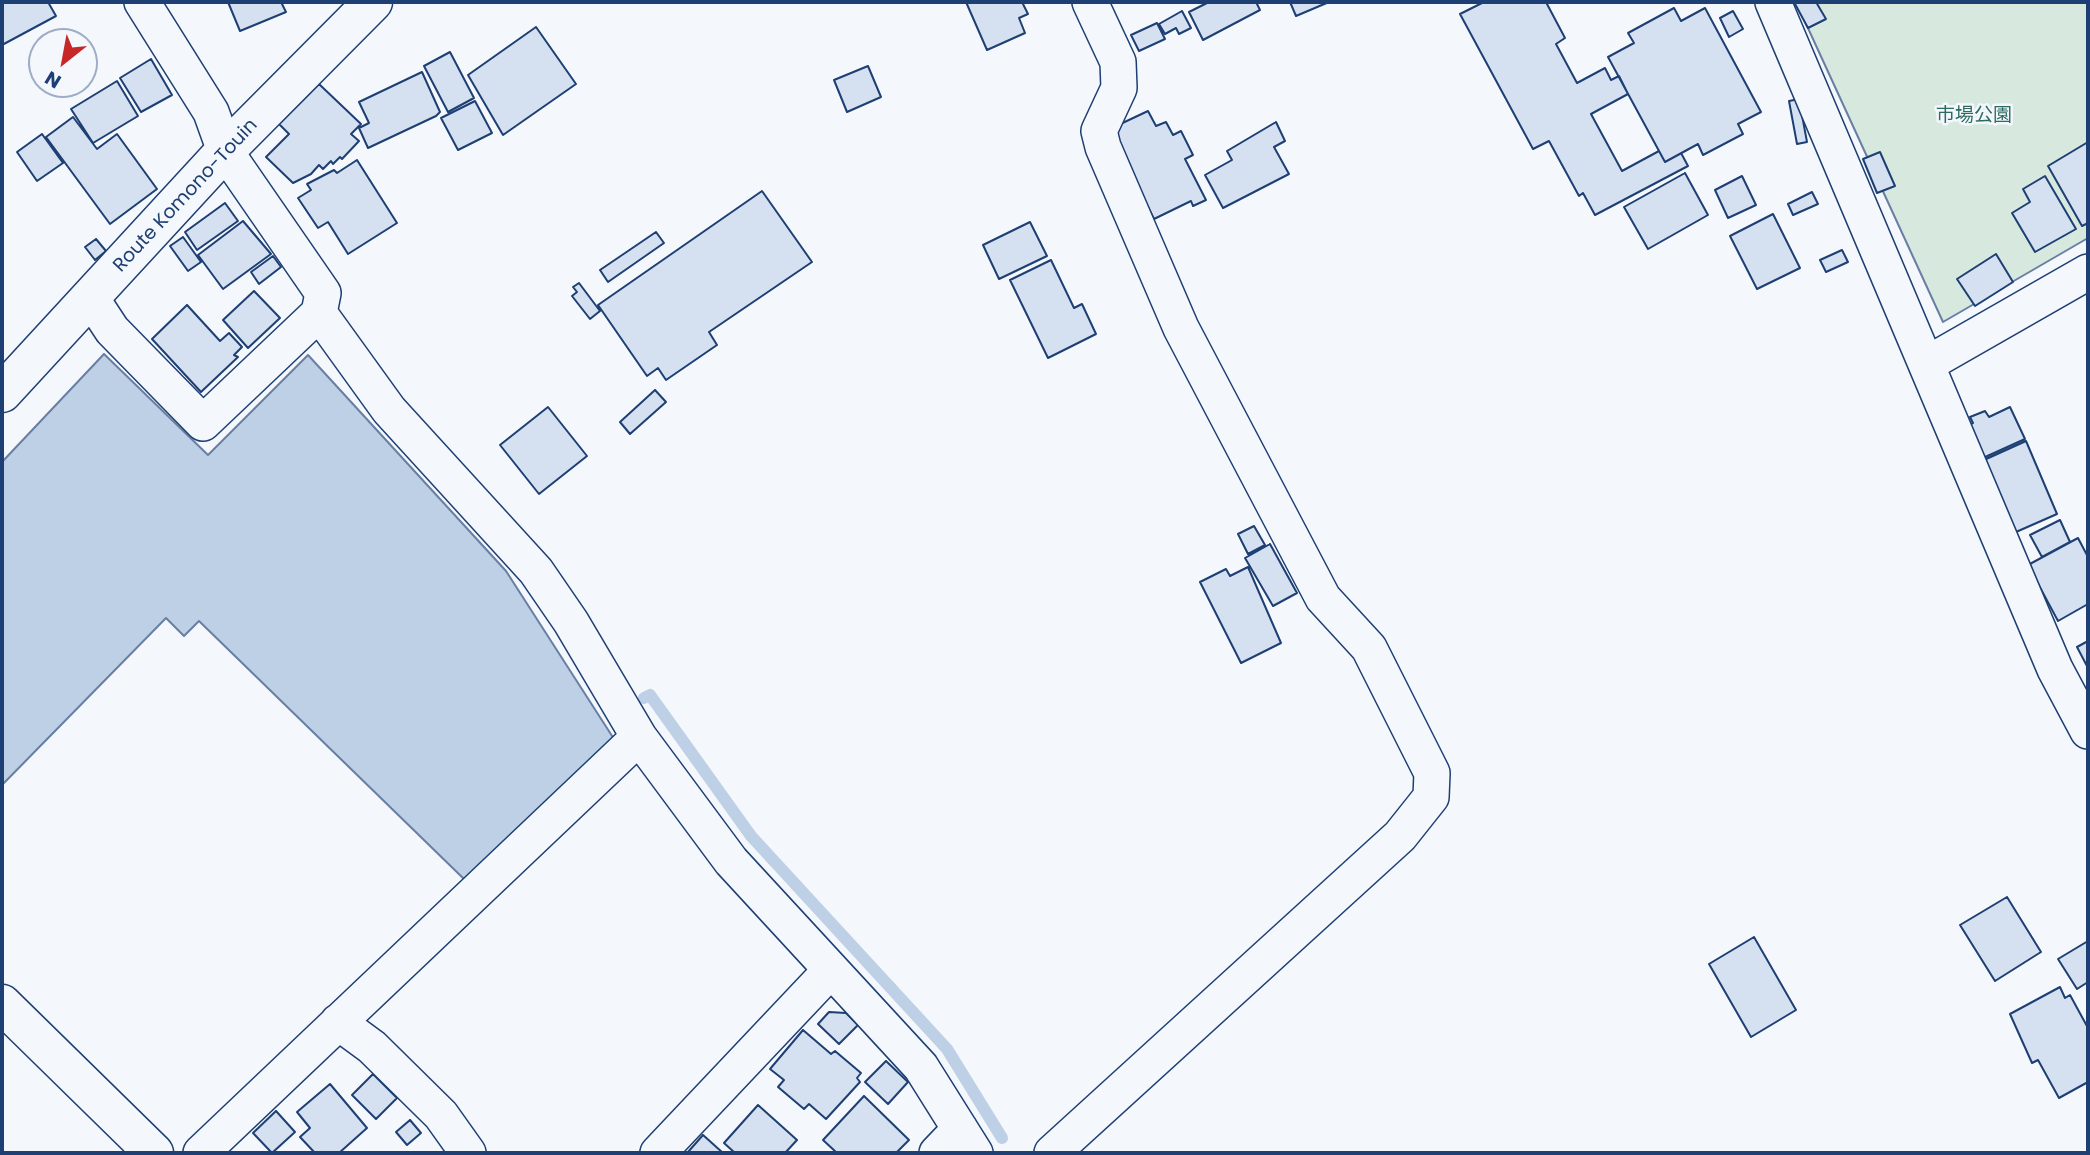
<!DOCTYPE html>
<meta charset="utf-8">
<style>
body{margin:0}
#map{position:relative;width:2090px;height:1155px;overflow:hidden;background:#f4f7fb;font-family:Poppins,sans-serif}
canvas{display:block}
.frame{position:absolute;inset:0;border:4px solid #1d3f73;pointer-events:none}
.north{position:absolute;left:28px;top:28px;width:70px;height:70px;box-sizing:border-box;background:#f4f7fb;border:2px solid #9eadc5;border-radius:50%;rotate:211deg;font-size:19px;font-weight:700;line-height:28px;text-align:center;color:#1d3f73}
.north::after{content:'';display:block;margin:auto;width:24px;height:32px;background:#c62828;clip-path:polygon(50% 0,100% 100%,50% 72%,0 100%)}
</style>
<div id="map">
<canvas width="2090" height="1155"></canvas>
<div class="frame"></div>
<div class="north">N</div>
</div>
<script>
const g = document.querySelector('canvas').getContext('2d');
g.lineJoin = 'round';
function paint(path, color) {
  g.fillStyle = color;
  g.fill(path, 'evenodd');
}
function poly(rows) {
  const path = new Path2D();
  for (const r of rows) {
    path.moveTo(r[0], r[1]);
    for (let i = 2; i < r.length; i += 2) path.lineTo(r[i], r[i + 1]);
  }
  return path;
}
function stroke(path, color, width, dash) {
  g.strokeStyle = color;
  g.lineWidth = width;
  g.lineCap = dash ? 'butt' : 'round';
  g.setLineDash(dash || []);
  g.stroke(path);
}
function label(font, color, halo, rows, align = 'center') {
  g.font = font + ' Poppins,"Noto Sans JP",sans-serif';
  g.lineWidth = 5;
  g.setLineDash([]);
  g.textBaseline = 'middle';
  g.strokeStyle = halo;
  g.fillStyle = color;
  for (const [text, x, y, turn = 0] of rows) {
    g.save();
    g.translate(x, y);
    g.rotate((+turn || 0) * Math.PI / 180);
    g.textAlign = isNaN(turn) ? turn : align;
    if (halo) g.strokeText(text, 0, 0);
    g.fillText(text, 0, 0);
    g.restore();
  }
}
const green = poly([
 [1796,2,2088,2,2088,238,1943,322,1796,2]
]);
paint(green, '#d7e8df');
stroke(green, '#687fa3', 2);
const water = poly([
 [104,354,208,455,308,355,506,571,614,739,465,880,199,621,184,636,166,618,2,785,2,462,104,354]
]);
paint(water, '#bed0e5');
stroke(water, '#687fa3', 2);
stroke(poly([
 [644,698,650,695,751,836,947,1049,1002,1138]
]), '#bed0e5', 12);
const building = poly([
 [2,2,48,2,56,16,2,45,2,2],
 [228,2,281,2,286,12,240,31,228,2],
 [966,2,1022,2,1028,14,1019,18,1025,33,987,50,966,2],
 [1209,2,1256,2,1260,10,1203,40,1189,12,1209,2],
 [1290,2,1329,2,1296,16,1290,2],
 [1484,2,1550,2,1547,4,1565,38,1556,44,1577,83,1605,68,1611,80,1619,76,1628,94,1591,114,1622,171,1659,151,1665,162,1681,153,1688,166,1595,215,1583,193,1579,196,1549,141,1533,149,1460,14,1484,2],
 [1794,2,1816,2,1826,19,1808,28,1794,2],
 [1674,8,1681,21,1705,8,1761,112,1738,124,1743,134,1703,155,1698,144,1665,162,1608,57,1634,43,1628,33,1674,8],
 [1182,11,1191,28,1179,34,1176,28,1165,34,1159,24,1182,11],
 [1733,11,1743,29,1729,37,1720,18,1733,11],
 [1157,23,1165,39,1139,51,1131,35,1157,23],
 [536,27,576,84,503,135,468,75,536,27],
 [450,52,474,98,448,112,424,66,450,52],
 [151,59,172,95,141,112,120,78,151,59],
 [868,66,881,97,847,112,834,80,868,66],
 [422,72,440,112,436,116,368,148,359,128,369,123,359,102,422,72],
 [117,81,138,116,93,143,71,109,117,81],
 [319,84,361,124,351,134,359,141,342,159,340,157,333,164,331,161,323,169,319,165,311,174,293,183,266,157,289,134,279,124,319,84],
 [1799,99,1807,142,1797,144,1789,101,1799,99],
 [475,101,492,133,458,150,441,118,475,101],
 [1148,111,1156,126,1166,122,1173,135,1181,131,1193,155,1185,159,1206,200,1193,206,1191,201,1154,219,1114,139,1114,127,1148,111],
 [73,117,97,149,117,134,157,189,110,224,46,137,73,117],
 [1276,122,1285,141,1274,147,1289,174,1223,208,1205,175,1232,160,1227,151,1276,122],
 [42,134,63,163,37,181,17,152,42,134],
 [2088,142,2088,223,2082,226,2048,166,2088,142],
 [1880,152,1895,186,1877,193,1863,159,1880,152],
 [357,160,397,223,348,254,328,222,318,228,298,198,311,190,307,184,334,170,337,173,357,160],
 [1685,173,1708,215,1648,249,1624,207,1685,173],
 [1742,176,1756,205,1728,218,1715,190,1742,176],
 [2045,176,2076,229,2035,252,2012,213,2030,202,2023,189,2045,176],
 [762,191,812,262,709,332,717,345,666,380,658,368,647,376,598,305,762,191],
 [1812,192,1818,204,1793,215,1788,204,1812,192],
 [225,203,238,221,197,250,185,232,225,203],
 [1773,214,1800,268,1757,289,1730,236,1773,214],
 [243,221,271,254,223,289,198,255,243,221],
 [1030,222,1047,256,999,279,983,245,1030,222],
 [656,232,664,243,608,282,600,270,656,232],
 [183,237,201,262,188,271,170,246,183,237],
 [96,239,106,251,95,260,85,247,96,239],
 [1842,250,1848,262,1826,272,1820,260,1842,250],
 [1996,254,2013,282,1975,306,1957,279,1996,254],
 [273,256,281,267,259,284,251,272,273,256],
 [1051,260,1074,308,1082,304,1096,334,1048,358,1010,280,1051,260],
 [579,283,600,311,590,319,572,296,577,292,573,287,579,283],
 [254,291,280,318,248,348,223,320,254,291],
 [187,305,220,341,229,333,242,347,234,355,238,357,201,392,152,339,187,305],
 [655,390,666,402,630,434,620,422,655,390],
 [548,407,587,456,539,494,500,445,548,407],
 [2010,407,2025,439,1983,458,1968,425,1973,423,1970,417,1985,411,1989,417,2010,407],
 [2026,441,2057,514,2016,532,1984,460,2026,441],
 [2060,520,2070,542,2042,557,2030,535,2060,520],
 [1254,526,1265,545,1248,554,1238,534,1254,526],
 [2078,538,2088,557,2088,604,2058,621,2028,565,2078,538],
 [1270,544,1297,593,1273,606,1245,558,1270,544],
 [1248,567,1281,643,1241,663,1200,582,1226,569,1230,576,1248,567],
 [2088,641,2088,668,2077,647,2088,641],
 [2007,897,2041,952,1995,981,1960,925,2007,897],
 [1754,937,1796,1010,1751,1037,1709,964,1754,937],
 [2088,941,2088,982,2077,989,2058,959,2088,941],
 [2060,987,2065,998,2070,995,2088,1028,2088,1082,2059,1098,2038,1060,2032,1063,2010,1014,2060,987],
 [829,1012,846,1013,858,1025,839,1044,818,1024,829,1012],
 [803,1030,831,1054,835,1051,861,1073,857,1078,860,1082,826,1119,809,1104,804,1109,778,1087,784,1080,770,1069,803,1030],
 [886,1061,908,1082,888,1104,865,1082,886,1061],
 [373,1074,397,1098,376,1119,352,1095,373,1074],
 [330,1084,367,1128,339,1153,315,1153,300,1137,310,1128,297,1112,330,1084],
 [864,1096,909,1140,896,1153,837,1153,823,1140,864,1096],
 [758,1105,797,1140,785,1153,735,1153,724,1143,758,1105],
 [276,1111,295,1132,272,1153,253,1133,276,1111],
 [410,1120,421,1133,407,1145,396,1132,410,1120],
 [703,1135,723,1153,688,1152,703,1135]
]);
paint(building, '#d5e0f0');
stroke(building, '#1d3f73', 2);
const minor = poly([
 [1773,2,2055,669,2088,731],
 [91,298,112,330,203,423,319,313,323,293,225,151,211,112,142,2],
 [319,313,389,410,536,571,571,622,639,737,731,861,921,1067,975,1153],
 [1927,364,2088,272],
 [338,1022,372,1047,441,1115,468,1153],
 [201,1153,639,737],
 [658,1153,830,971],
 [937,1153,960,1129],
 [1052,1153,1400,836,1431,797,1432,773,1369,648,1323,598,1181,328,1103,147,1099,131,1119,88,1118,62,1090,2]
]);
const tertiary = poly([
 [2,1004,154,1153]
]);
const primary = poly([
 [2,393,225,151,373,2]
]);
stroke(minor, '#1d3f73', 38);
stroke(tertiary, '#1d3f73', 41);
stroke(primary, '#1d3f73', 41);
stroke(minor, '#f4f7fb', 35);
stroke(tertiary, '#f4f7fb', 38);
stroke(primary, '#f4f7fb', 38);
label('19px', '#2c6c60', '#f4f7fb', [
 ["市場公園",1974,116]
]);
label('19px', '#1d3f73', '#f4f7fb', [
 ["Route Komono-Touin",186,196,-47]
]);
</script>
